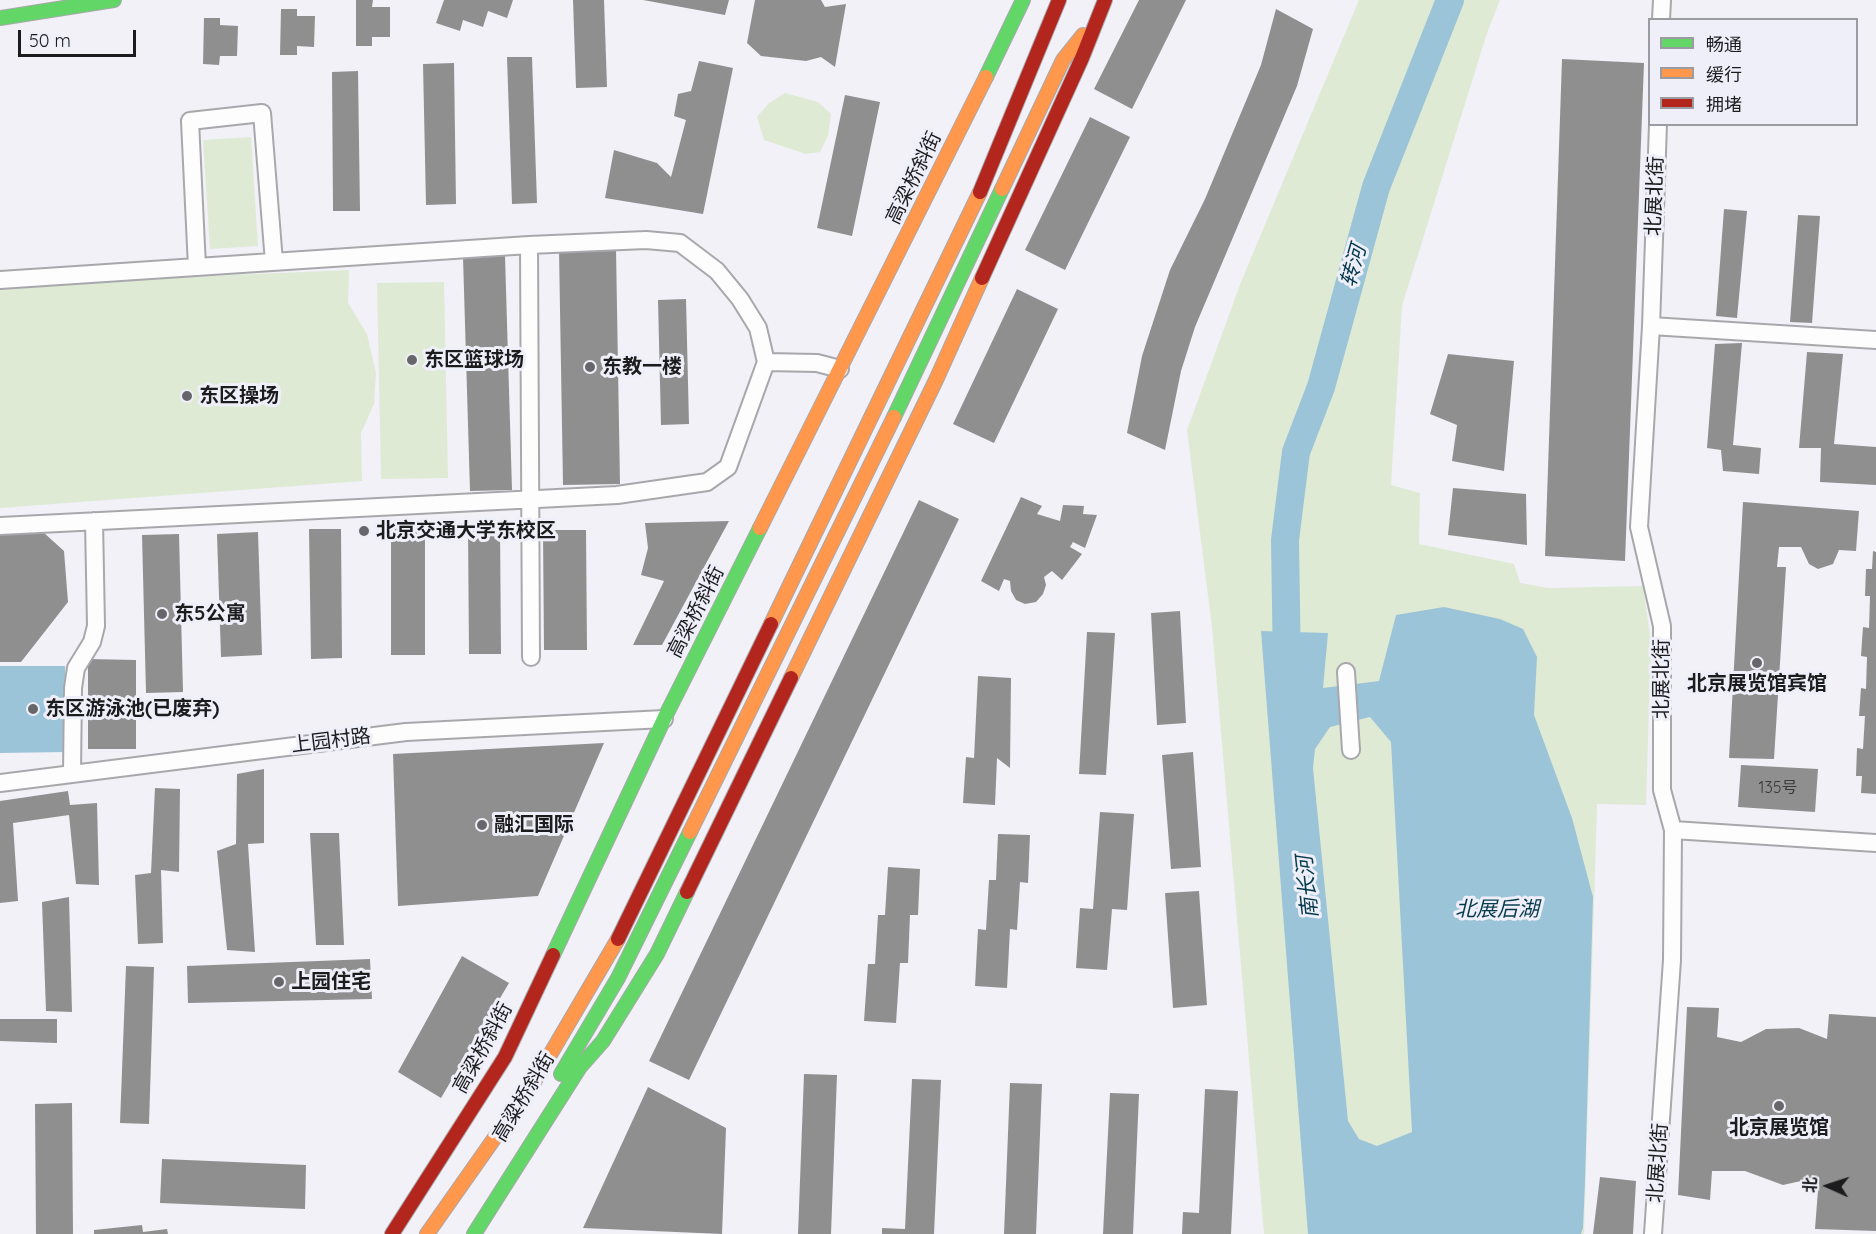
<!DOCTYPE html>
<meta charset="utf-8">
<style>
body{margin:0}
#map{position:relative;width:1876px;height:1234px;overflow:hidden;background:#f1f1f7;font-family:Quicksand,"Noto Sans SC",sans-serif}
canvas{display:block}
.legend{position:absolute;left:1648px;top:18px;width:210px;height:108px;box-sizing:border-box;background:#efeff9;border:2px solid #9b9ba2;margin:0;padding:8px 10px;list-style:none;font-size:18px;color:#1c1c1f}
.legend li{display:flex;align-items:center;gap:12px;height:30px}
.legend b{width:30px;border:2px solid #9b9ba2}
.north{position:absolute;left:1798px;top:1156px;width:60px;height:60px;-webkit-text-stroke:4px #efeff9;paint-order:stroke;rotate:273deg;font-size:16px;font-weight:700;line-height:24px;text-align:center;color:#1c1c1f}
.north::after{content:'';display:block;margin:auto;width:21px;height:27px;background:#1c1c1f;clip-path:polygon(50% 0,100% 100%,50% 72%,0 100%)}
.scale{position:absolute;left:18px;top:30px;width:118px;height:27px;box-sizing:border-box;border:3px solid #1c1c1f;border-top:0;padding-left:8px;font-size:18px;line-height:21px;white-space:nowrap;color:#1c1c1f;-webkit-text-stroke:4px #efeff9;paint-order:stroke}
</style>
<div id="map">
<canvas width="1876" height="1234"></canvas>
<ul class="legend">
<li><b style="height:8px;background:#63d668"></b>畅通</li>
<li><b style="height:8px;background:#ff974d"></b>缓行</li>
<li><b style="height:8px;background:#b3261e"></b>拥堵</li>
</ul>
<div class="north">北</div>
<div class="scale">50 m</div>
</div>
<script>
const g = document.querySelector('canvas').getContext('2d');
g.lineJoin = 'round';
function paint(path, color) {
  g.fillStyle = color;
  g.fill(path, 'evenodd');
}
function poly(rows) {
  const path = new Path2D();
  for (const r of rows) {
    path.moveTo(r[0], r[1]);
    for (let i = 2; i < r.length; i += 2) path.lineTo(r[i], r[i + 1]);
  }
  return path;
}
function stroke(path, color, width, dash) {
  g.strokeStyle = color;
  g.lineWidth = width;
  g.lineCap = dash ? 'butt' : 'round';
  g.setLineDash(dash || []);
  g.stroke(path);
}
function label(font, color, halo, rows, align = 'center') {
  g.font = font + ' Quicksand,"Noto Sans SC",sans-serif';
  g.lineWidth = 6;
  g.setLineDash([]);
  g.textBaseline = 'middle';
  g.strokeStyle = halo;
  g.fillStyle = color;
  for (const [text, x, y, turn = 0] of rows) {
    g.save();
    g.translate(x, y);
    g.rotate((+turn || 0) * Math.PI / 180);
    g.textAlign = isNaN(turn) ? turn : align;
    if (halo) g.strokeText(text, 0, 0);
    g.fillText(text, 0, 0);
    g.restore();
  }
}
paint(poly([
 [1359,0,1500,0,1487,33,1402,306,1391,485,1420,493,1419,544,1514,564,1520,583,1548,588,1643,586,1651,643,1646,805,1597,804,1584,1234,1264,1234,1212,627,1187,430,1241,282],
 [785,93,818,102,831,114,828,136,820,152,806,154,764,140,757,117,768,104],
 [251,137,258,246,210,249,203,140],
 [349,270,348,303,367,334,376,373,374,404,361,433,362,481,0,508,0,285],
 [444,282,448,478,381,479,377,283]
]), '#dfead5');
paint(poly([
 [1444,607,1500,619,1523,629,1537,657,1534,715,1572,818,1593,897,1585,1182,1583,1228,1581,1234,1308,1234,1261,631,1328,633,1323,688,1379,681,1396,615],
 [1370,717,1391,742,1412,1132,1377,1146,1359,1139,1348,1121,1313,768,1315,749,1330,727],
 [0,666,65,666,66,752,0,753]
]), '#9cc4d8');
stroke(poly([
 [1287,671,1285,540,1296,452,1321,387,1376,187,1450,0]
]), '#9cc4d8', 28);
paint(poly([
 [356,0,373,0,372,7,390,7,390,37,372,37,372,46,356,46],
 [444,0,513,0,507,18,488,11,483,27,463,20,460,31,436,23],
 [573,0,604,0,607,87,576,88],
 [643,0,729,0,725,15],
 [755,0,821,0,825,7,846,4,835,67,821,57,806,61,761,56,747,43],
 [1139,0,1186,0,1132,109,1094,89],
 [281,9,297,9,297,16,315,16,314,47,297,46,297,55,280,55],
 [1276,9,1313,29,1297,86,1195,327,1181,371,1165,450,1127,433,1142,356,1170,270,1205,199,1261,65],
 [204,18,220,18,220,25,238,26,237,56,220,56,219,65,203,64],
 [507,57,532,57,537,203,512,204],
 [1562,59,1644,63,1625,561,1545,556],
 [699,61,733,68,703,214,605,198,614,150,657,163,671,177,686,120,674,116,678,94,691,91],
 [454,63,456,204,426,205,423,64],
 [358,71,360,211,333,211,332,72],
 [845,95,880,102,852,236,817,228],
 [1090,117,1130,137,1065,270,1025,250],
 [1724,209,1747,211,1737,318,1716,316],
 [1798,215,1820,216,1812,323,1790,322],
 [616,249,620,484,563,485,559,250],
 [505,256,512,490,470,491,463,257],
 [1017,289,1058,309,994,443,953,424],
 [686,299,689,424,661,425,658,300],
 [1742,343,1733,445,1761,448,1759,474,1723,471,1721,450,1707,448,1715,344],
 [1807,352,1843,354,1834,444,1876,447,1876,485,1820,482,1821,448,1799,448],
 [1448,354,1514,361,1504,471,1452,461,1457,425,1430,414],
 [1453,488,1526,494,1527,545,1448,535],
 [1021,497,1042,506,1037,514,1060,521,1063,505,1084,506,1083,514,1097,515,1085,548,1073,542,1070,547,1082,554,1062,580,1052,571,1044,577,1046,585,1043,594,1036,602,1025,604,1016,600,1011,591,1010,581,1004,579,999,591,981,581],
 [919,500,959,519,689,1080,649,1061],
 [1743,502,1859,511,1856,551,1839,550,1833,564,1818,569,1809,564,1801,547,1779,547,1777,567,1786,567,1774,759,1729,758],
 [729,521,662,645,633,645,664,581,641,575,648,548,645,523],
 [468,527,500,527,501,654,469,654],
 [391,528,425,528,425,655,391,655],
 [309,529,341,529,342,658,311,659],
 [543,530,586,530,587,650,544,650],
 [43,532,64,551,68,602,21,662,0,662,0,533],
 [258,532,262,655,221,657,217,534],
 [179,534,183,692,146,693,142,535],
 [1873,551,1876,552,1876,794,1861,793,1862,776,1856,776,1857,748,1863,749,1865,716,1859,716,1861,688,1866,689,1867,657,1861,656,1863,627,1869,628,1870,596,1865,596,1866,569,1872,569],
 [1180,611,1186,723,1157,725,1151,613],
 [1087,632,1115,633,1106,775,1079,774],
 [88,659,136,660,136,749,88,749],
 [978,676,1011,678,1010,768,997,758,995,805,963,803,966,757,974,758],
 [604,743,538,896,398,906,393,754],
 [1193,752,1201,867,1171,869,1162,755],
 [1741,765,1818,769,1815,812,1738,807],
 [264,769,264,843,248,844,255,952,227,950,217,851,236,844,237,774],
 [155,788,180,789,179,872,161,870,163,943,138,944,135,875,151,873],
 [68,791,70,805,97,803,99,885,76,884,69,815,13,823,18,901,0,903,0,801],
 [1100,812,1134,814,1127,910,1112,909,1107,970,1076,968,1080,908,1093,909],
 [310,833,339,833,344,945,316,945],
 [998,834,1030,835,1028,883,1020,882,1017,930,1010,929,1007,988,975,986,978,929,986,930,989,880,996,880],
 [888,867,920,869,918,915,910,915,908,963,900,963,896,1023,864,1021,868,964,875,964,878,915,885,915],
 [1199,891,1207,1005,1173,1008,1165,893],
 [69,897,72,1012,46,1011,42,902],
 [462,956,509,983,441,1098,398,1072],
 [370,959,372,999,188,1003,187,966],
 [126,966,154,967,149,1124,120,1123],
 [1687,1007,1719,1008,1717,1037,1741,1042,1766,1029,1799,1028,1827,1039,1829,1014,1876,1017,1876,1231,1815,1229,1819,1177,1783,1185,1745,1171,1712,1171,1710,1200,1678,1195],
 [0,1019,57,1019,57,1043,0,1041],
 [804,1074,837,1075,831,1234,798,1234],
 [912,1079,941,1080,934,1234,882,1234,882,1228,905,1229],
 [1010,1083,1042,1084,1036,1234,1004,1234],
 [648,1087,726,1128,722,1234,583,1228],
 [1205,1089,1238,1091,1231,1234,1182,1234,1183,1212,1199,1213],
 [1110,1093,1139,1094,1133,1234,1103,1234],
 [72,1103,73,1234,36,1234,35,1104],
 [162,1159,306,1165,305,1209,160,1203],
 [1600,1177,1636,1181,1633,1234,1593,1234],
 [142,1225,143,1232,167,1229,168,1234,94,1234,94,1230]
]), '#908f90');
const street = poly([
 [1661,20,1662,0],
 [529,245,531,657],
 [197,267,190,121,262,113,274,262],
 [0,280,529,245,646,240,680,243,717,271,740,299,758,328,766,362,728,467,707,482,617,495,0,526],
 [1651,326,1876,340],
 [766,362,817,363,840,369],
 [1346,672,1351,750],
 [72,774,73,688,76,668,92,642,96,626,94,521],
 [0,783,406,732,664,719],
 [1673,830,1876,843],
 [1653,1234,1672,960,1673,830,1662,790,1662,626,1639,527,1651,326,1658,124]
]);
const fast = poly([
 [0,18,114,0],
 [986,77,1023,0],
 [894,417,1002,189],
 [553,955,664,719,760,528],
 [561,1074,618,978,690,832],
 [474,1234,580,1067,603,1041,657,954,687,892]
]);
const slow = poly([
 [1002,189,1063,60,1083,35],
 [760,528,986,77],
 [771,624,980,192],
 [791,678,936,380,982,278],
 [690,832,894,417],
 [427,1234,534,1082,618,939]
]);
const jam = poly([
 [980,192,1059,0],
 [982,278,1082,58,1105,0],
 [687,892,791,678],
 [618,939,771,624],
 [392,1234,505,1057,553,955]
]);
stroke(street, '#a8a8ac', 20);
stroke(fast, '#a8a8ac', 16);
stroke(slow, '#a8a8ac', 16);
stroke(jam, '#a8a8ac', 16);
stroke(street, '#fdfdfe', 16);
stroke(fast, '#63d668', 14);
stroke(slow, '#ff974d', 14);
stroke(jam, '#b3261e', 14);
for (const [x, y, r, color] of [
 [412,360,6,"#67676b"],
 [590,367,6,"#67676b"],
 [187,396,6,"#67676b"],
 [364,531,6,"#67676b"],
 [162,614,6,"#67676b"],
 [1757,663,6,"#67676b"],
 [33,709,6,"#67676b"],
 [482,825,6,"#67676b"],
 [279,982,6,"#67676b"],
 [1779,1106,6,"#67676b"]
]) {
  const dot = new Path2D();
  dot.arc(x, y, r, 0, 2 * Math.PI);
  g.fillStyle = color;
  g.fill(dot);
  stroke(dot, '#efeff9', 2);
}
label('16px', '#39393b', null, [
 ["135号",1778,788]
]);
label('20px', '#1c1c1f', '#efeff9', [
 ["高梁桥斜街",914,178,-64],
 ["北展北街",1655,196,-88],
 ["高梁桥斜街",696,612,-63],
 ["北展北街",1662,679,-90],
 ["上园村路",331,741,-7],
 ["高梁桥斜街",483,1048,-61],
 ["高粱桥斜街",524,1097,-59],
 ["北展北街",1658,1163,-86]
]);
label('bold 20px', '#1c1c1f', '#efeff9', [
 ["东区篮球场",424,360],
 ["东教一楼",602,367],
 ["东区操场",199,396],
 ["北京交通大学东校区",376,531],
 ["东5公寓",174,614],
 ["北京展览馆宾馆",1757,684,"center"],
 ["东区游泳池(已废弃)",45,709],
 ["融汇国际",494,825],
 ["上园住宅",291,982],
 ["北京展览馆",1779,1128,"center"]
], 'left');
label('italic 21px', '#043a4c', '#efeff9', [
 ["转河",1354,266,-74],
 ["南长河",1308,887,-96],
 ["北展后湖",1497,910]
]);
</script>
